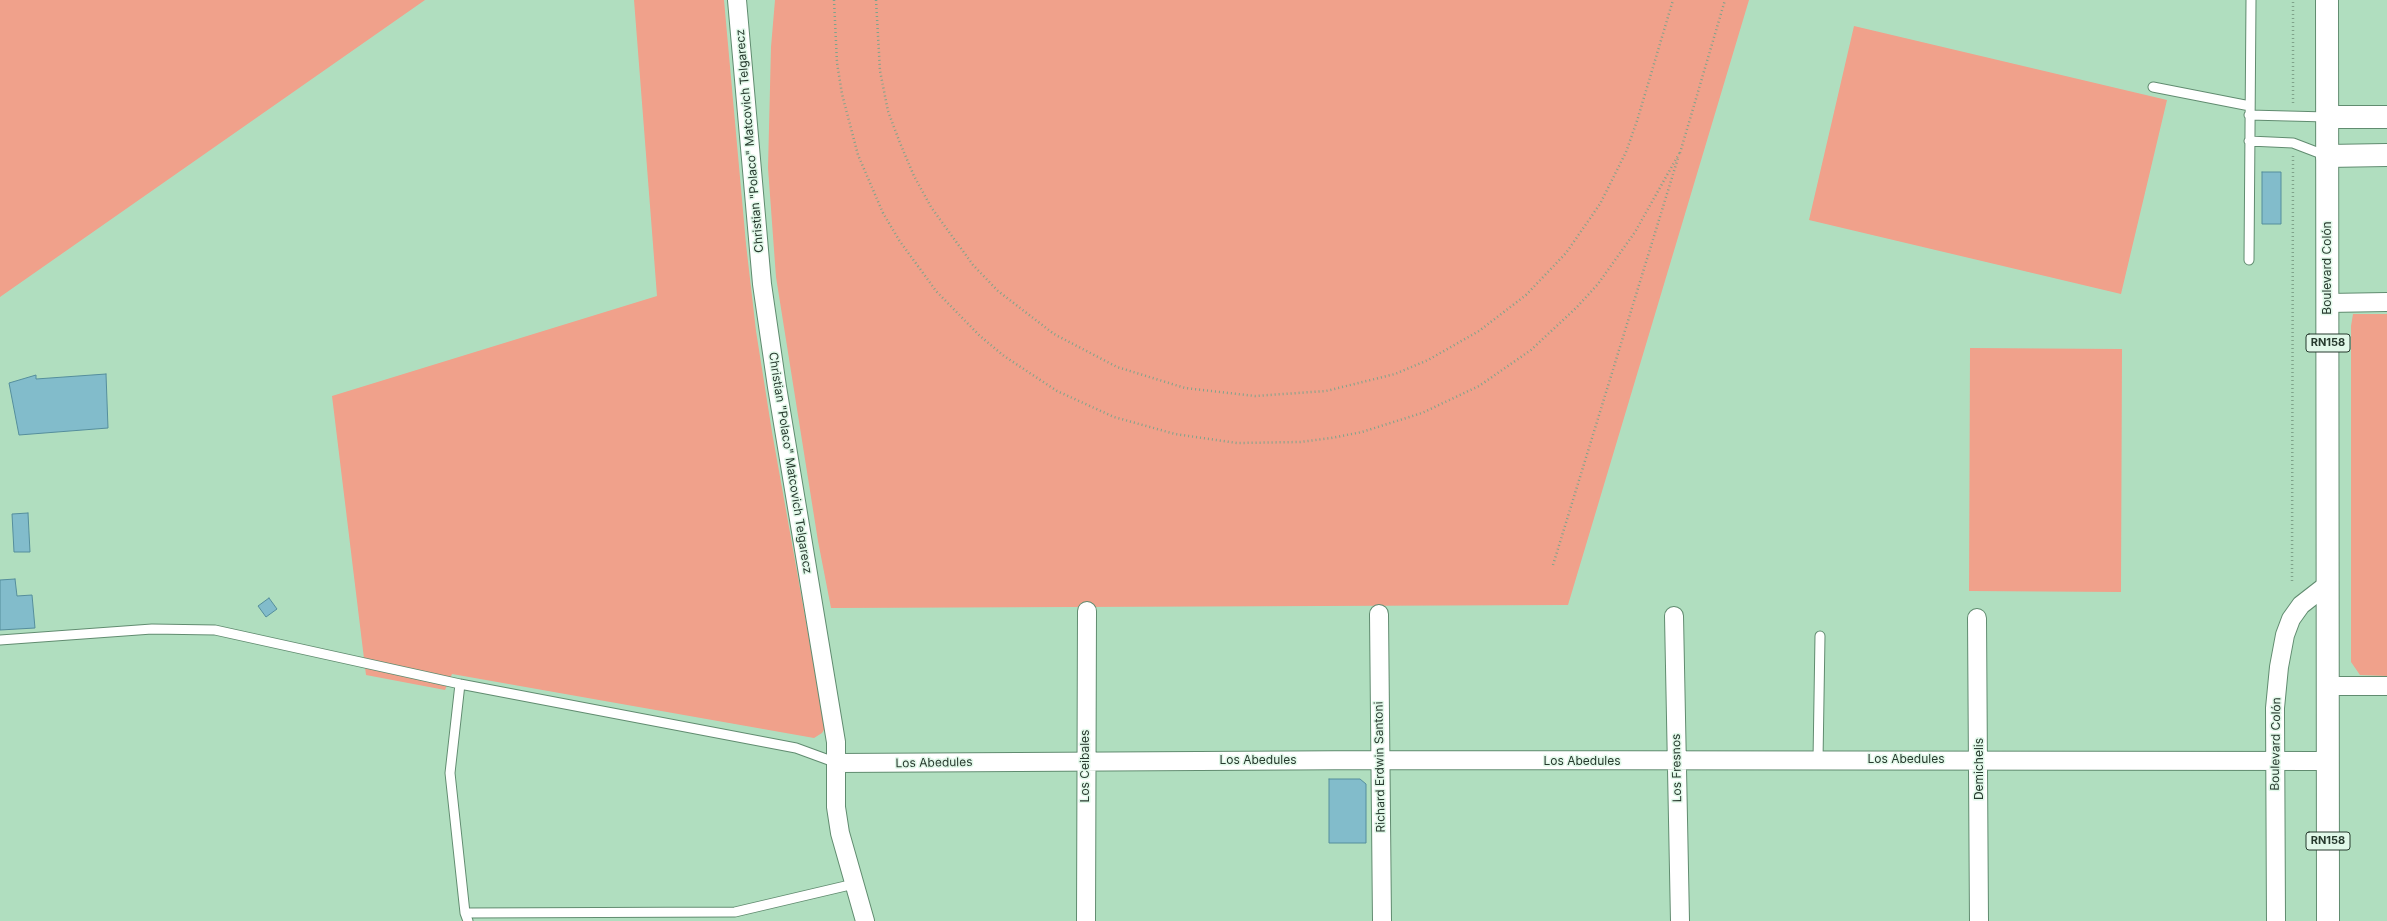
<!DOCTYPE html>
<meta charset="utf-8">
<style>
body{margin:0}
canvas{display:block;background:#b0debf}
</style>
<canvas width="2387" height="921"></canvas>
<script>
const g = document.querySelector('canvas').getContext('2d');
g.lineJoin = 'round';
function paint(path, color) {
  g.fillStyle = color;
  g.fill(path, 'evenodd');
}
function poly(rows) {
  const path = new Path2D();
  for (const r of rows) {
    path.moveTo(r[0], r[1]);
    for (let i = 2; i < r.length; i += 2) path.lineTo(r[i], r[i + 1]);
  }
  return path;
}
function stroke(path, color, width, dash) {
  g.strokeStyle = color;
  g.lineWidth = width;
  g.lineCap = dash ? 'butt' : 'round';
  g.setLineDash(dash || []);
  g.stroke(path);
}
function label(font, color, halo, rows, align = 'center') {
  g.font = font + ' Inter,sans-serif';
  g.lineWidth = 3;
  g.setLineDash([]);
  g.textBaseline = 'middle';
  g.strokeStyle = halo;
  g.fillStyle = color;
  for (const [text, x, y, turn = 0] of rows) {
    g.save();
    g.translate(x, y);
    g.rotate((+turn || 0) * Math.PI / 180);
    g.textAlign = isNaN(turn) ? turn : align;
    if (halo) g.strokeText(text, 0, 0);
    g.fillText(text, 0, 0);
    g.restore();
  }
}
paint(poly([
 [0,0,425,0,0,297],
 [634,0,724,0,746,244,756,331,772,432,825,728,822,733,814,738,452,674,445,690,366,675,332,396,657,296],
 [775,0,1749,0,1568,605,831,608,818,541,776,277,768,168,771,47],
 [1854,26,2167,100,2121,294,1809,220],
 [2353,314,2387,314,2387,676,2360,675,2351,662,2351,326],
 [1970,348,2122,349,2121,592,1969,591]
]), '#f0a18b');
const building = poly([
 [2262,172,2281,172,2281,224,2262,224,2262,172],
 [106,374,108,428,19,435,9,383,36,375,36,379,106,374],
 [28,513,30,552,14,552,12,514,28,513],
 [15,579,17,596,32,595,35,628,0,630,0,580,15,579],
 [269,598,277,609,266,617,258,606,269,598],
 [1329,779,1360,779,1366,784,1366,843,1329,843,1329,779]
]);
paint(building, '#82bccb');
stroke(building, '#558e9c', 1);
const service = poly([
 [2153,87,2250,106],
 [2249,115,2327,117],
 [2249,141,2293,143,2327,156],
 [2249,260,2251,0],
 [0,640,152,629,215,630,460,684,796,748,837,763],
 [460,684,450,773,465,913,468,921],
 [1818,760,1820,636],
 [465,913,735,912,854,884]
]);
const minor = poly([
 [737,0,762,284,777,387,836,742,836,807,840,833,865,921],
 [2328,303,2387,302],
 [1379,614,1382,921],
 [1674,616,1680,921],
 [1977,618,1979,921],
 [2328,686,2387,686],
 [837,763,1380,760,2328,761],
 [1086,921,1087,611],
 [2276,921,2275,708,2279,667,2285,635,2291,619,2301,605,2328,584]
]);
const secondary = poly([
 [2327,117,2387,117],
 [2327,156,2387,155]
]);
const trunk = poly([
 [2327,0,2328,921]
]);
stroke(service, '#618c70', 11);
stroke(minor, '#618c70', 20);
stroke(secondary, '#618c70', 24);
stroke(trunk, '#618c70', 24);
stroke(poly([
 [834,0,837,63,842,94,858,155,883,213,899,240,936,291,980,336,1004,356,1057,391,1114,417,1175,434,1237,443,1300,442,1331,438,1362,432,1422,413,1479,386,1531,350,1577,307,1598,284,1635,232,1680,152],
 [876,0,880,71,888,111,900,143,914,176,931,207,973,265,998,291,1054,334,1117,367,1185,388,1255,396,1326,391,1395,374,1428,360,1479,331,1526,295,1566,253,1600,204,1626,152,1637,121,1673,0],
 [2293,103,2293,0],
 [1680,153,1725,0],
 [1553,565,1678,158],
 [2292,581,2293,156]
]), '#7fa38b', 2.5, [1, 3]);
stroke(service, '#fff', 9);
stroke(minor, '#fff', 18);
stroke(secondary, '#fff', 22);
stroke(trunk, '#fff', 22);
for (const [x, y, w] of [
 [2328,343,44],
 [2328,841,44]
]) {
  const box = new Path2D();
  box.roundRect(x - w / 2, y - 9, w, 18, 3);
  g.fillStyle = '#e1f8e9';
  g.fill(box);
  stroke(box, '#273a2e', 1);
}
label('bold 11px', '#273a2e', null, [
 ["RN158",2328,343],
 ["RN158",2328,841]
]);
label('12px', '#273a2e', '#e1f8e9', [
 ["Christian \"Polaco\" Matcovich Telgarecz",750,141,-95],
 ["Boulevard Colón",2327,268,-90],
 ["Christian \"Polaco\" Matcovich Telgarecz",790,463,81],
 ["Boulevard Colón",2276,744,-89],
 ["Los Abedules",1906,759],
 ["Los Abedules",1258,760],
 ["Los Abedules",1582,761],
 ["Los Abedules",934,763,-1],
 ["Los Ceibales",1085,766,-90],
 ["Richard Erdwin Santoni",1380,767,-91],
 ["Los Fresnos",1677,768,-91],
 ["Demichelis",1979,769,-90]
]);
</script>
